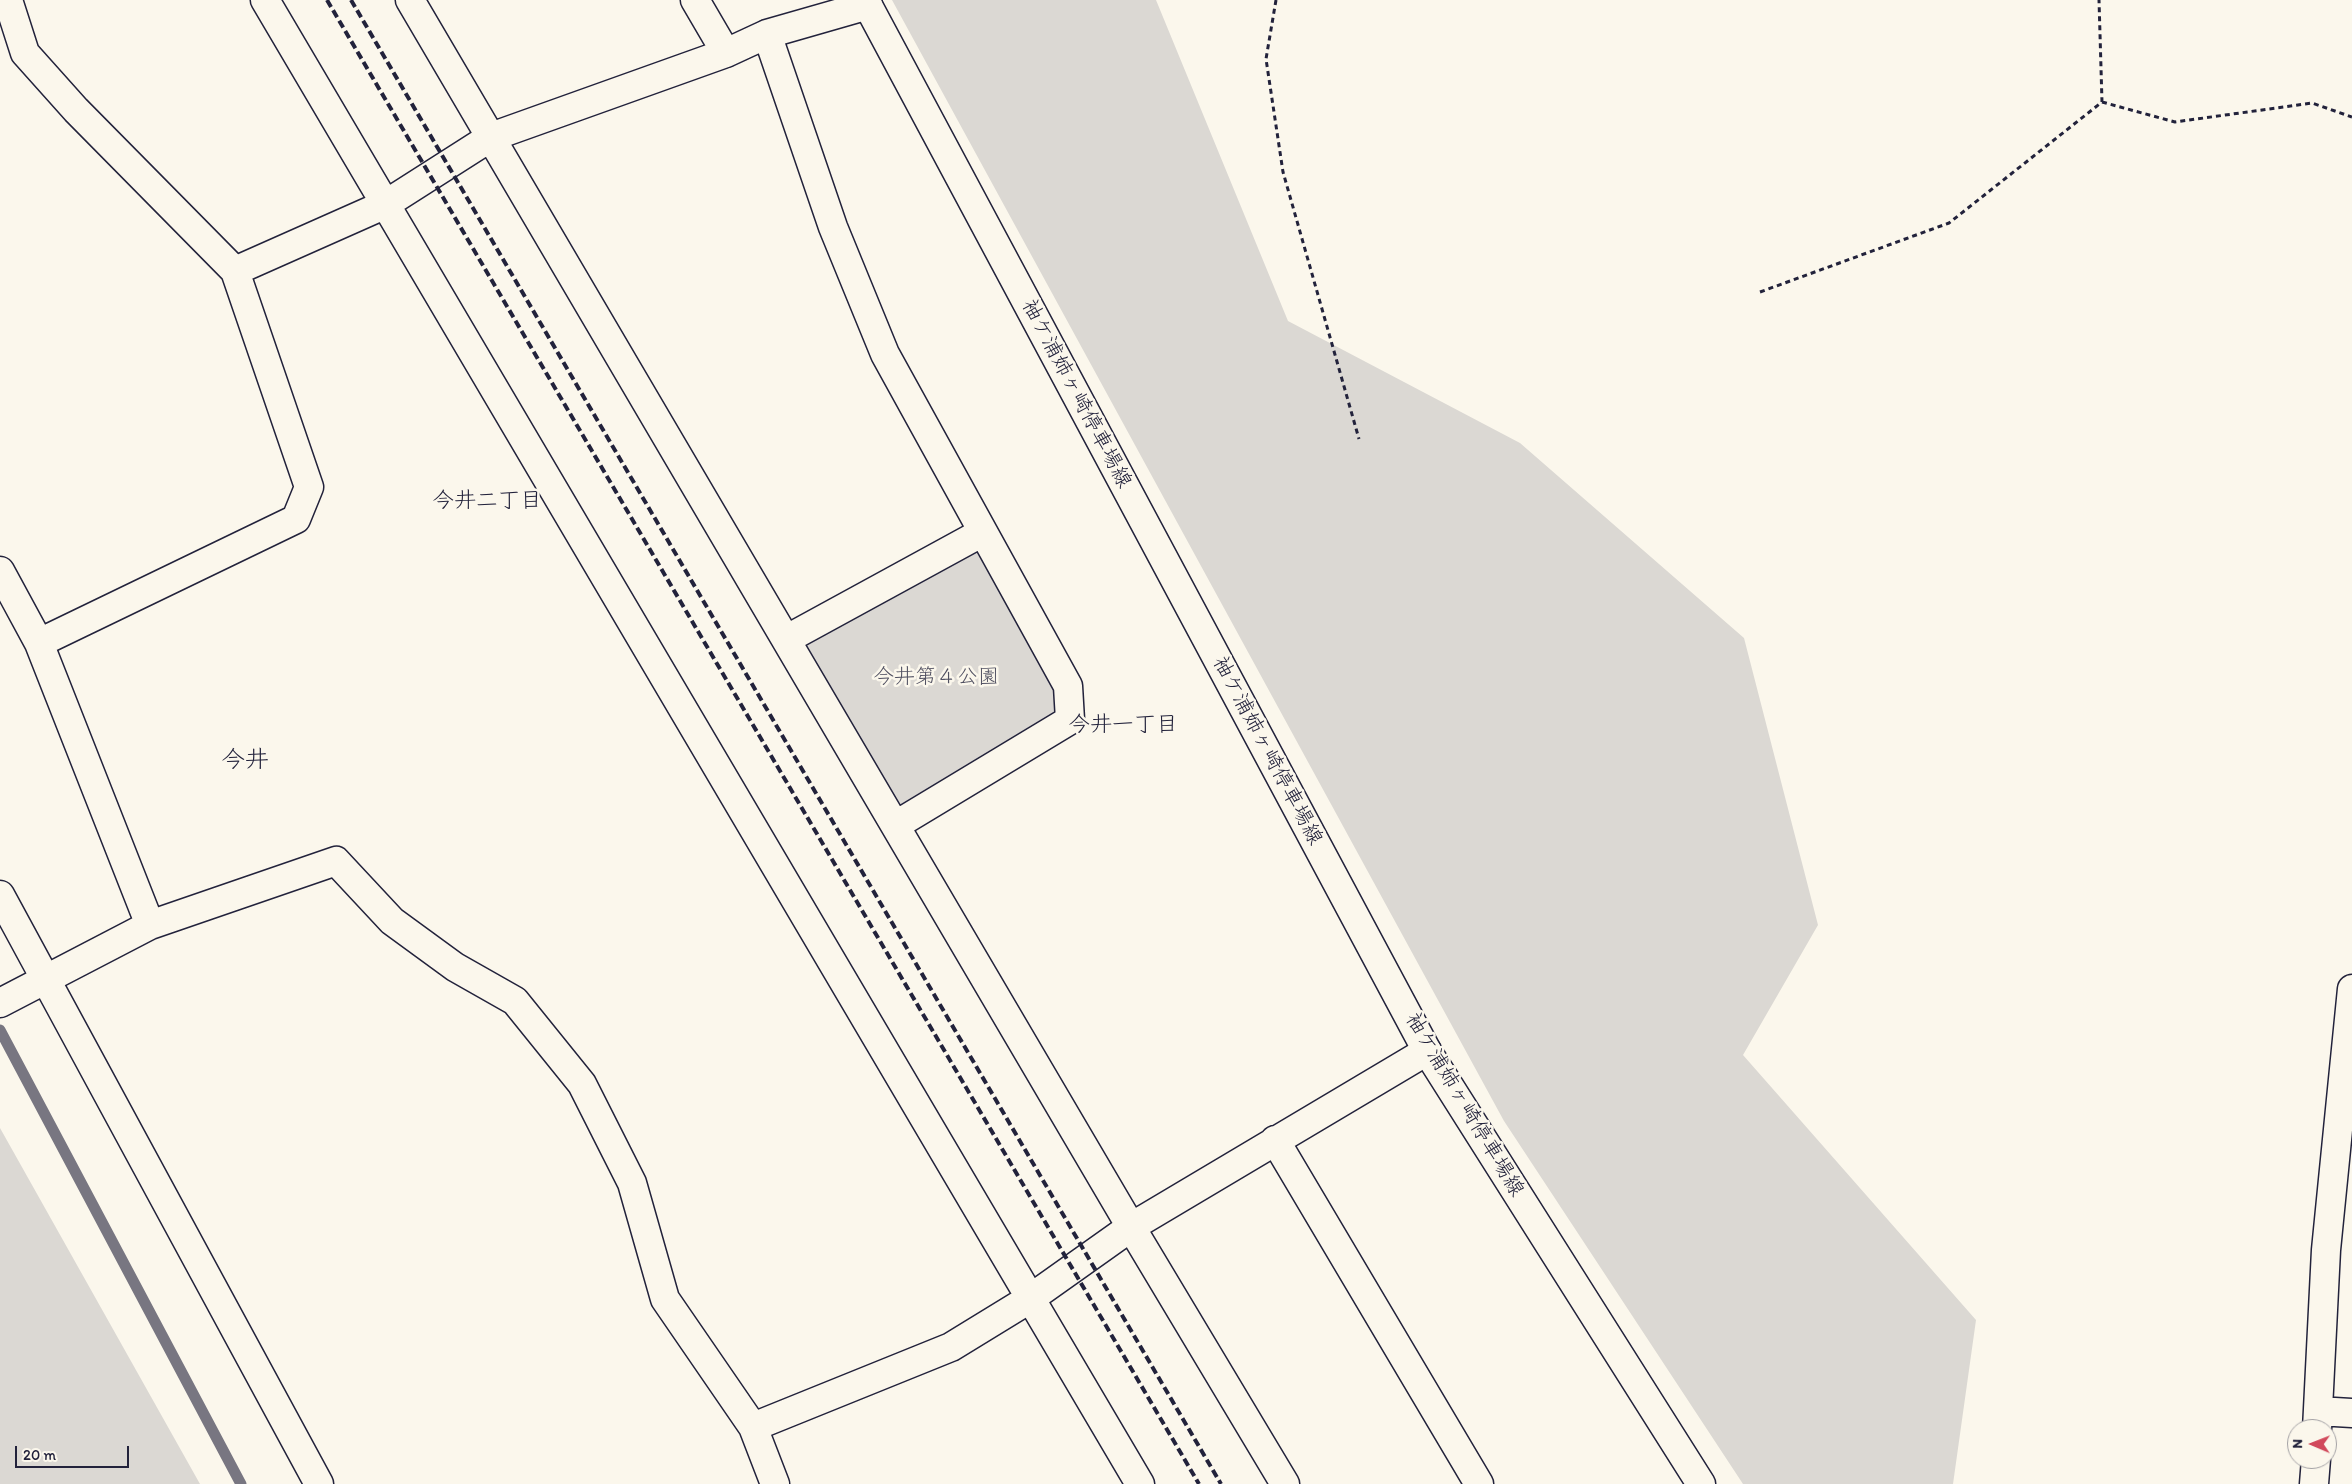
<!DOCTYPE html>
<meta charset="utf-8">
<style>
body{margin:0}
#map{position:relative;width:2352px;height:1484px;overflow:hidden;background:#fbf7ec;font-family:Itim,sans-serif}
canvas{display:block}
.north{position:absolute;left:2287px;top:1419px;width:50px;height:50px;box-sizing:border-box;background:#fbf7ec;border:1px solid #a4a2a5;border-radius:50%;rotate:271deg;font-size:14px;font-weight:700;line-height:20px;text-align:center;color:#22223b}
.north::after{content:'';display:block;margin:auto;width:18px;height:22px;background:#d1495b;clip-path:polygon(50% 0,100% 100%,50% 72%,0 100%)}
.scale{position:absolute;left:15px;top:1446px;width:114px;height:22px;box-sizing:border-box;border:2px solid #22223b;border-top:0;padding-left:6px;font-size:15px;line-height:18px;white-space:nowrap;color:#22223b;-webkit-text-stroke:4px #fbf7ec;paint-order:stroke}
</style>
<div id="map">
<canvas width="2352" height="1484"></canvas>
<div class="north">N</div>
<div class="scale">20 m</div>
</div>
<script>
const g = document.querySelector('canvas').getContext('2d');
g.lineJoin = 'round';
function paint(path, color) {
  g.fillStyle = color;
  g.fill(path, 'evenodd');
}
function poly(rows) {
  const path = new Path2D();
  for (const r of rows) {
    path.moveTo(r[0], r[1]);
    for (let i = 2; i < r.length; i += 2) path.lineTo(r[i], r[i + 1]);
  }
  return path;
}
function stroke(path, color, width, dash) {
  g.strokeStyle = color;
  g.lineWidth = width;
  g.lineCap = dash ? 'butt' : 'round';
  g.setLineDash(dash || []);
  g.stroke(path);
}
function label(font, color, halo, rows, align = 'center') {
  g.font = font + ' Itim,"Klee One",sans-serif';
  g.lineWidth = 5;
  g.setLineDash([]);
  g.textBaseline = 'middle';
  g.strokeStyle = halo;
  g.fillStyle = color;
  for (const [text, x, y, turn = 0] of rows) {
    g.save();
    g.translate(x, y);
    g.rotate((+turn || 0) * Math.PI / 180);
    g.textAlign = isNaN(turn) ? turn : align;
    if (halo) g.strokeText(text, 0, 0);
    g.fillText(text, 0, 0);
    g.restore();
  }
}
paint(poly([
 [892,0,1156,0,1288,321,1520,443,1744,638,1818,925,1743,1055,1976,1320,1953,1484,1743,1484,1504,1121],
 [983,532,1070,720,896,825,787,639],
 [0,1128,200,1484,0,1484]
]), '#dbd8d3');
stroke(poly([
 [0,1030,241,1484]
]), '#787681', 11);
const minor = poly([
 [8,0,25,53,76,110,235,271,309,487,296,519,39,643,150,925],
 [265,0,1140,1484],
 [410,0,1131,1227,1285,1484],
 [695,0,726,53],
 [767,34,833,227,885,354,1068,686,1070,720,896,825],
 [235,271,386,204,491,137,726,53,767,34,868,5],
 [0,571,39,643],
 [787,639,983,532],
 [0,895,319,1484],
 [0,1003,150,925,336,861,392,921,455,967,515,1001,582,1084,632,1183,665,1299,753,1427,775,1484],
 [1275,1140,1479,1484],
 [2318,1411,2352,1413],
 [753,1427,951,1347,1031,1298,1131,1227,1427,1051],
 [2317,1429,2326,1250,2352,989],
 [2314,1484,2316,1459]
]);
const major = poly([
 [865,0,1427,1051,1701,1484]
]);
stroke(minor, '#22223b', 31);
stroke(major, '#22223b', 31);
stroke(poly([
 [1276,0,1266,59,1283,172,1359,439],
 [2102,102,2175,122,2312,103,2352,117],
 [1760,292,1949,223,2102,102,2099,0]
]), '#22223b', 3, [5, 4]);
stroke(minor, '#fbf7ec', 28);
stroke(major, '#fbf7ec', 28);
stroke(poly([
 [327,0,1199,1484],
 [351,0,1221,1484]
]), '#22223b', 4, [8, 4]);
label('21px', '#22223b', '#fbf7ec', [
 ["袖ケ浦姉ヶ崎停車場線",1076,394,62],
 ["袖ケ浦姉ヶ崎停車場線",1267,751,62],
 ["袖ケ浦姉ヶ崎停車場線",1464,1105,59]
]);
label('21px', '#505061', '#fbf7ec', [
 ["今井第４公園",936,678]
]);
label('22px', '#22223b', '#fbf7ec', [
 ["今井二丁目",487,501],
 ["今井一丁目",1123,725]
]);
label('24px', '#22223b', '#fbf7ec', [
 ["今井",245,761]
]);
</script>
